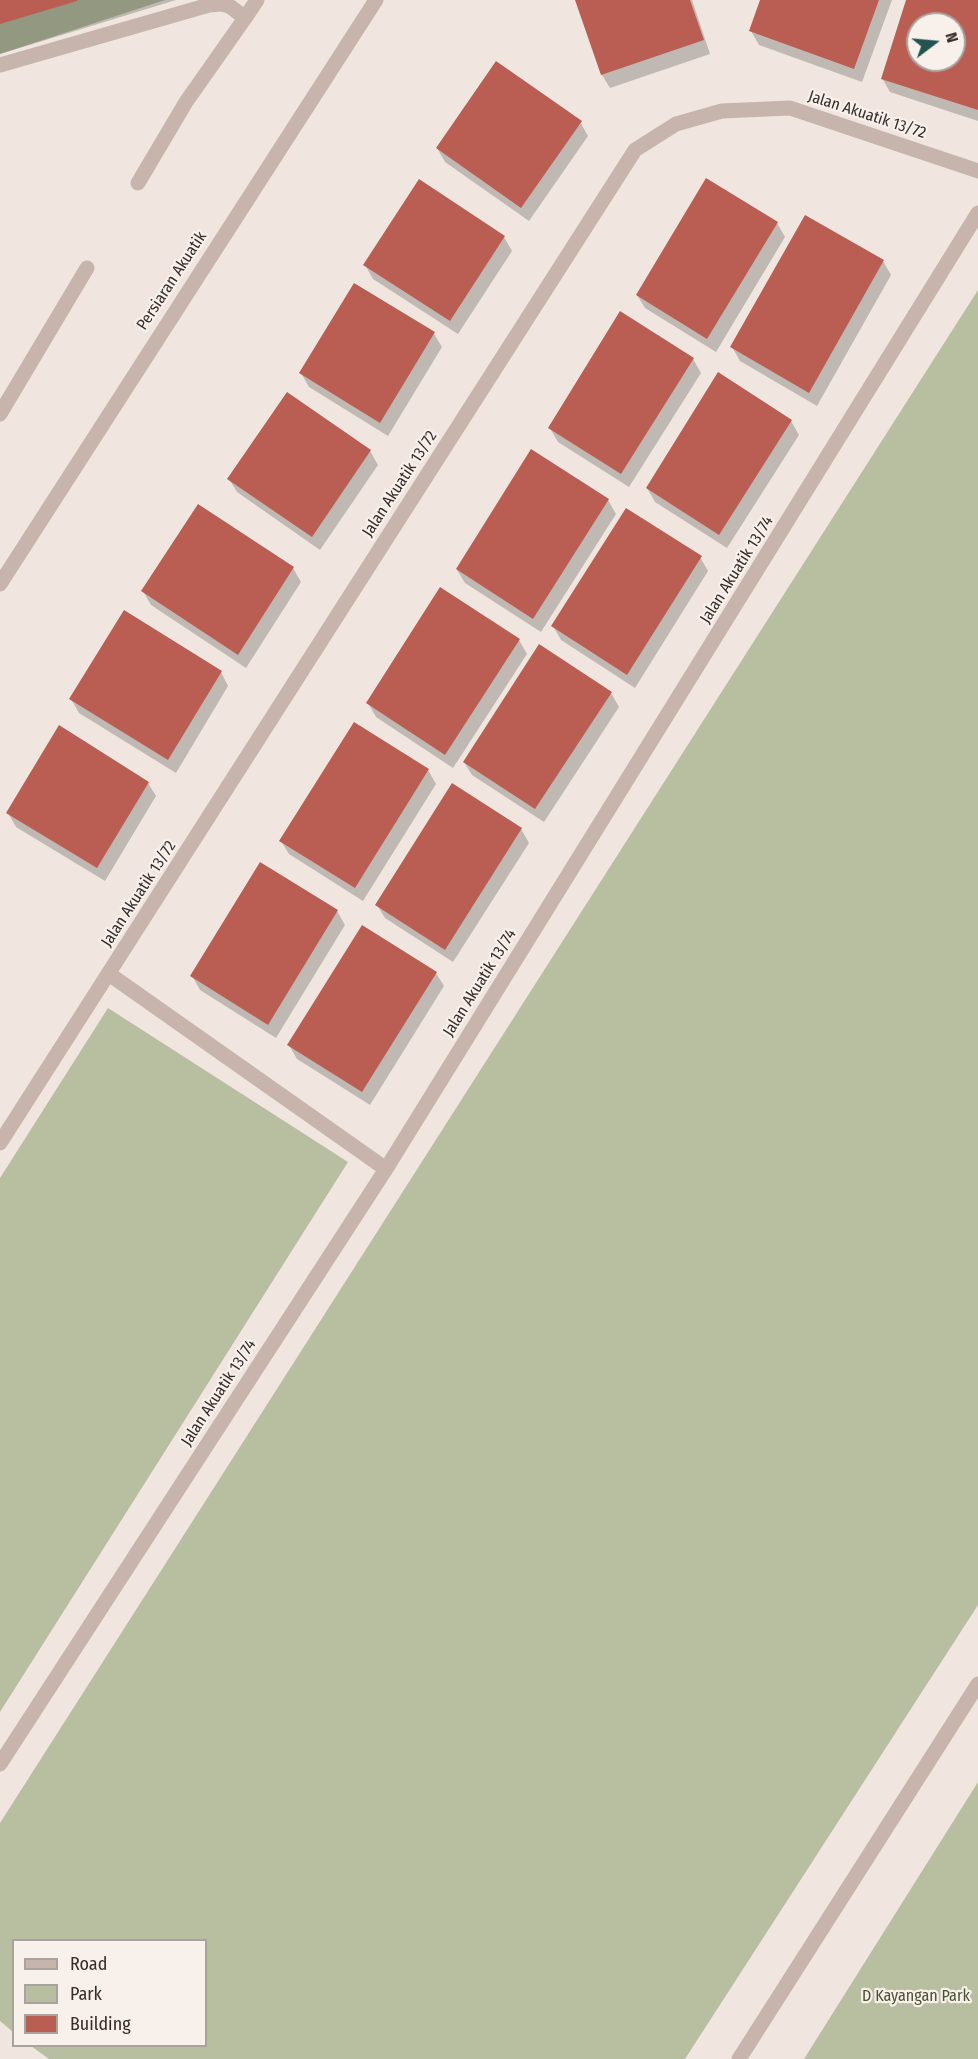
<!DOCTYPE html>
<style>
body{margin:0}
#map{position:relative;width:978px;height:2059px;overflow:hidden;background:#f0e6df;font-family:"Fira Sans Condensed",sans-serif}
canvas{display:block}
.legend{position:absolute;left:12px;top:1939px;width:195px;height:108px;box-sizing:border-box;background:#f8f0eb;border:2px solid #aaa29e;margin:0;padding:8px 10px;list-style:none;font-size:18px;color:#362c2a}
.legend li{display:flex;align-items:center;gap:12px;height:30px}
.legend b{width:30px;border:2px solid #aaa29e}
.north{position:absolute;left:906px;top:12px;width:60px;height:60px;box-sizing:border-box;background:#f8f0eb;border:2px solid #aaa29e;border-radius:50%;rotate:74deg;font-size:16px;font-weight:700;line-height:24px;text-align:center;color:#362c2a}
.north::after{content:'';display:block;margin:auto;width:21px;height:27px;background:#245450;clip-path:polygon(50% 0,100% 100%,50% 72%,0 100%)}
</style>
<div id="map">
<canvas width="978" height="2059"></canvas>
<ul class="legend">
<li><b style="height:8px;background:#c7b4ac"></b>Road</li>
<li><b style="height:16px;background:#b8bea0"></b>Park</li>
<li><b style="height:16px;background:#ba5d53"></b>Building</li>
</ul>
<div class="north">N</div>
</div>
<script>
const g = document.querySelector('canvas').getContext('2d');
g.lineJoin = 'round';
function paint(path, color) {
  g.fillStyle = color;
  g.fill(path, 'evenodd');
}
function poly(rows) {
  const path = new Path2D();
  for (const r of rows) {
    path.moveTo(r[0], r[1]);
    for (let i = 2; i < r.length; i += 2) path.lineTo(r[i], r[i + 1]);
  }
  return path;
}
function stroke(path, color, width, dash) {
  g.strokeStyle = color;
  g.lineWidth = width;
  g.lineCap = dash ? 'butt' : 'round';
  g.setLineDash(dash || []);
  g.stroke(path);
}
function label(font, color, halo, rows, align = 'center') {
  g.font = font + ' "Fira Sans Condensed",sans-serif';
  g.lineWidth = 4.5;
  g.setLineDash([]);
  g.textBaseline = 'middle';
  g.strokeStyle = halo;
  g.fillStyle = color;
  for (const [text, x, y, turn = 0] of rows) {
    g.save();
    g.translate(x, y);
    g.rotate((+turn || 0) * Math.PI / 180);
    g.textAlign = isNaN(turn) ? turn : align;
    if (halo) g.strokeText(text, 0, 0);
    g.fillText(text, 0, 0);
    g.restore();
  }
}
paint(poly([
 [0,0,165,0,0,54],
 [978,290,978,1605,685,2059,49,2059,31,2046,206,2046,206,1940,14,1940,13,2032,0,2021,0,1823],
 [108,1008,348,1162,0,1712,0,1178],
 [978,1782,978,2059,804,2059]
]), '#b8bea0');
paint(poly([
 [0,0,176,0,0,54],
 [577,0,692,0,710,54,610,88,602,75],
 [762,0,892,0,862,82,759,45,751,31],
 [907,0,978,0,978,121,890,92,882,78],
 [918,24,954,24,954,60,918,60],
 [580,122,588,136,529,221,445,162,437,148],
 [777,223,785,237,716,352,645,308,637,295],
 [504,237,512,251,458,334,373,279,365,265],
 [883,261,891,275,817,406,740,361,732,347],
 [434,334,442,347,388,436,309,387,301,373],
 [693,359,701,373,629,487,558,442,550,428],
 [791,421,799,435,727,548,655,502,647,488],
 [370,451,378,465,320,550,237,492,229,479],
 [608,500,616,514,541,632,465,583,457,570],
 [700,557,708,571,635,688,561,640,553,626],
 [293,568,301,582,246,668,151,605,143,591],
 [519,640,527,654,453,768,376,717,368,703],
 [221,672,228,686,176,773,79,713,71,699],
 [611,693,619,707,544,822,472,775,464,762],
 [428,770,436,784,363,901,289,854,281,841],
 [148,783,156,796,105,881,16,827,8,813],
 [521,829,529,843,453,962,385,918,377,905],
 [337,911,345,925,276,1038,200,990,192,976],
 [436,973,444,986,370,1105,297,1059,289,1045]
]), '#0003');
paint(poly([
 [0,0,77,0,77,1,0,24],
 [575,0,690,0,704,40,601,75],
 [760,0,879,0,854,69,749,31],
 [906,0,978,0,978,110,881,79],
 [918,24,954,24,954,60,918,60],
 [496,61,582,121,521,208,436,148],
 [706,178,778,222,707,339,636,295],
 [419,179,505,236,450,321,363,265],
 [805,215,884,260,809,393,730,347],
 [354,283,435,332,380,423,299,373],
 [620,311,694,358,621,474,548,428],
 [718,372,792,420,719,535,646,488],
 [287,392,371,450,312,537,227,479],
 [531,449,609,499,533,619,456,569],
 [198,504,294,567,238,655,141,591],
 [626,508,702,556,627,675,551,626],
 [440,587,520,639,445,755,366,703],
 [124,610,222,671,168,760,69,699],
 [539,644,612,692,535,809,463,762],
 [354,722,429,769,355,888,279,841],
 [59,725,149,782,97,868,6,813],
 [452,783,522,828,445,950,375,905],
 [260,862,338,910,268,1025,190,976],
 [362,925,437,972,362,1092,287,1045]
]), '#ba5d53');
stroke(poly([
 [245,18,257,0],
 [0,65,209,5,222,4,231,7,245,18,186,102,138,183],
 [0,414,87,268],
 [0,584,376,0],
 [109,974,386,1169],
 [0,1143,635,150,676,124,722,111,790,108,978,171],
 [0,1764,386,1169,978,213],
 [739,2059,978,1684]
]), '#c7b4ac', 15);
label('16px', '#362c2a', '#f8f0eb', [
 ["Jalan Akuatik 13/72",867,115,18],
 ["Persiaran Akuatik",172,281,-57],
 ["Jalan Akuatik 13/72",400,484,-57],
 ["Jalan Akuatik 13/74",737,570,-58],
 ["Jalan Akuatik 13/72",139,894,-57],
 ["Jalan Akuatik 13/74",480,983,-58],
 ["Jalan Akuatik 13/74",219,1393,-57]
]);
label('16px', '#4b5230', '#f8f0eb', [
 ["D Kayangan Park",916,1997]
]);
</script>
